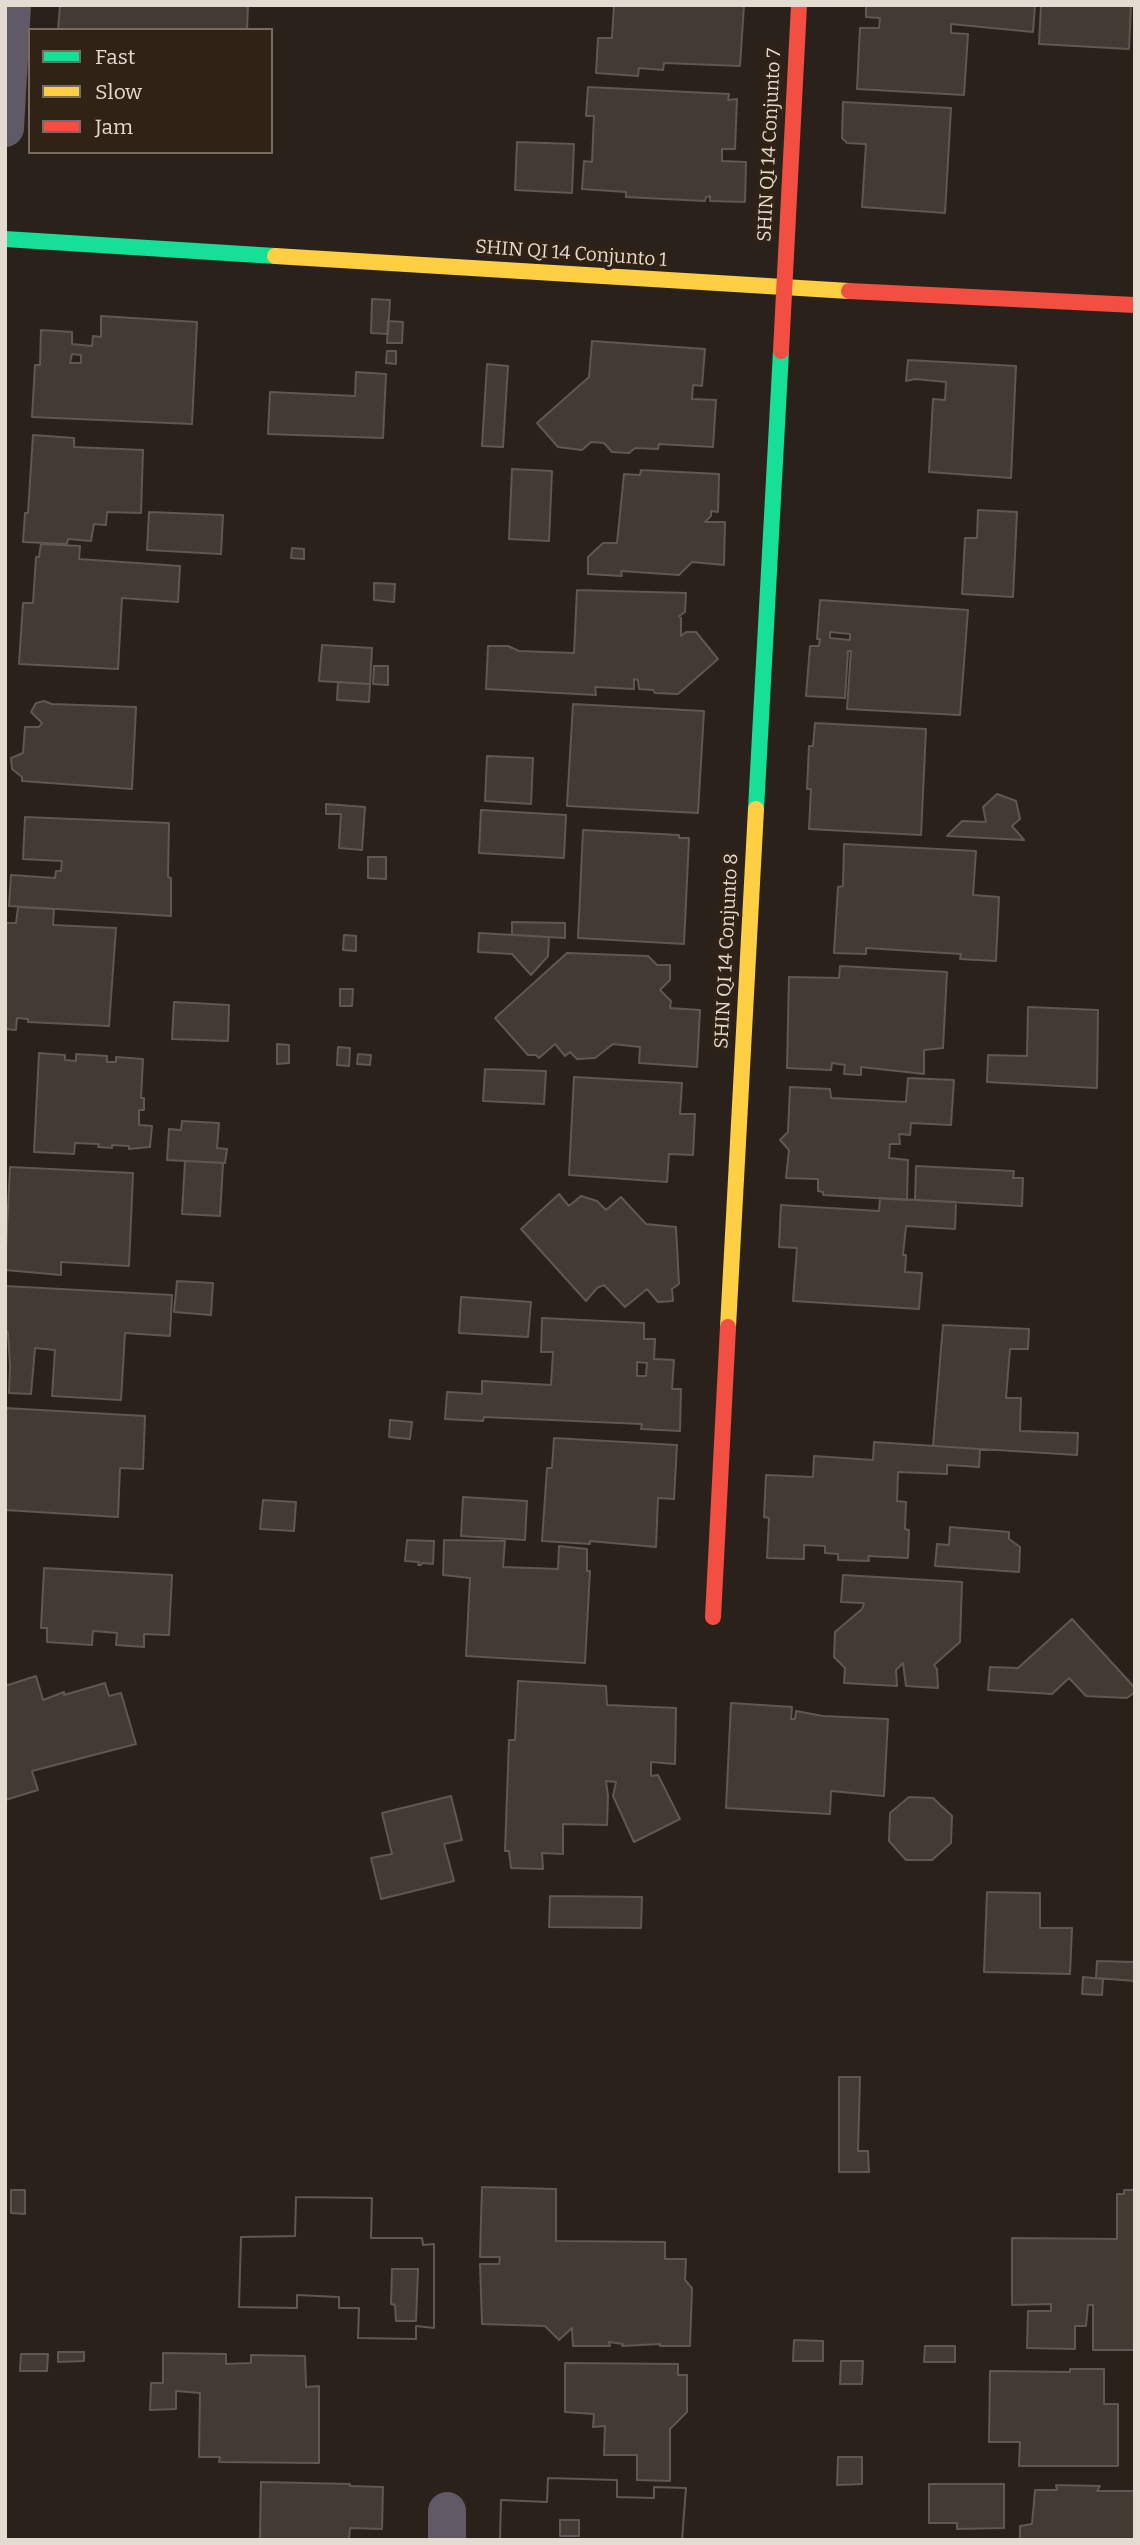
<!DOCTYPE html>
<style>
body{margin:0}
#map{position:relative;width:1140px;height:2545px;overflow:hidden;background:#2a221a;font-family:Bitter,serif}
canvas{display:block}
.frame{position:absolute;inset:0;border:7px solid #e4dbd1;pointer-events:none}
.legend{position:absolute;left:28px;top:28px;width:245px;height:126px;box-sizing:border-box;background:#302214;border:2px solid #786c60;margin:0;padding:9px 12px;list-style:none;font-size:21px;color:#e4dbd1}
.legend li{display:flex;align-items:center;gap:14px;height:35px}
.legend b{width:35px;border:2px solid #786c60}
</style>
<div id="map">
<canvas width="1140" height="2545"></canvas>
<div class="frame"></div>
<ul class="legend">
<li><b style="height:9px;background:#16e098"></b>Fast</li>
<li><b style="height:9px;background:#ffcf43"></b>Slow</li>
<li><b style="height:9px;background:#f24e42"></b>Jam</li>
</ul>
</div>
<script>
const g = document.querySelector('canvas').getContext('2d');
g.lineJoin = 'round';
function paint(path, color) {
  g.fillStyle = color;
  g.fill(path, 'evenodd');
}
function poly(rows) {
  const path = new Path2D();
  for (const r of rows) {
    path.moveTo(r[0], r[1]);
    for (let i = 2; i < r.length; i += 2) path.lineTo(r[i], r[i + 1]);
  }
  return path;
}
function stroke(path, color, width, dash) {
  g.strokeStyle = color;
  g.lineWidth = width;
  g.lineCap = dash ? 'butt' : 'round';
  g.setLineDash(dash || []);
  g.stroke(path);
}
function label(font, color, halo, rows, align = 'center') {
  g.font = font + ' Bitter,serif';
  g.lineWidth = 7;
  g.setLineDash([]);
  g.textBaseline = 'middle';
  g.strokeStyle = halo;
  g.fillStyle = color;
  for (const [text, x, y, turn = 0] of rows) {
    g.save();
    g.translate(x, y);
    g.rotate((+turn || 0) * Math.PI / 180);
    g.textAlign = isNaN(turn) ? turn : align;
    if (halo) g.strokeText(text, 0, 0);
    g.fillText(text, 0, 0);
    g.restore();
  }
}
const building = poly([
 [60,5,248,5,247,30,58,30,60,5],
 [614,5,744,5,740,66,664,63,663,70,639,68,638,76,596,73,598,38,612,38,614,5],
 [866,5,1035,5,1033,32,951,24,951,33,968,34,964,95,857,89,860,28,879,28,880,18,866,17,866,5],
 [1041,5,1131,5,1129,49,1039,44,1041,5],
 [588,87,729,94,728,100,737,99,735,149,722,149,722,161,746,162,745,202,710,201,710,196,706,197,705,201,626,197,626,192,582,189,584,161,592,162,594,116,586,116,588,87],
 [843,102,951,108,945,213,862,207,866,144,847,143,842,138,843,102],
 [517,142,574,144,572,193,515,190,517,142],
 [372,299,390,300,388,334,371,333,372,299],
 [101,316,197,322,192,424,32,417,35,365,40,365,41,330,72,332,72,344,92,346,93,336,101,337,101,316],
 [72,354,81,355,81,363,70,363,72,354],
 [388,321,403,322,402,343,387,343,388,321],
 [592,341,705,349,702,386,693,385,692,399,716,400,713,447,659,444,658,449,635,448,629,453,612,452,604,443,591,442,582,450,558,447,537,423,589,377,592,341],
 [387,351,396,351,396,364,386,363,387,351],
 [908,360,1016,366,1011,478,929,472,933,399,945,400,946,382,915,379,906,381,908,360],
 [487,364,508,366,503,447,482,446,487,364],
 [356,372,386,374,383,438,268,434,270,392,355,396,356,372],
 [33,435,74,438,74,447,143,450,141,513,107,512,106,525,94,524,91,541,68,539,67,544,23,542,25,513,28,513,33,435],
 [512,469,552,471,549,541,509,539,512,469],
 [641,470,719,474,718,512,711,511,711,516,705,522,725,522,724,565,692,562,679,575,621,571,622,576,588,574,588,557,603,543,617,543,624,474,640,475,641,470],
 [978,510,1017,512,1013,597,962,594,965,538,977,538,978,510],
 [149,512,223,515,221,554,147,550,149,512],
 [41,544,80,546,79,559,180,566,178,602,122,598,118,669,19,664,23,603,33,603,36,557,39,557,41,544],
 [292,548,304,549,304,559,291,558,292,548],
 [374,583,395,584,394,602,374,600,374,583],
 [577,590,686,593,685,612,679,616,681,618,681,636,686,632,696,632,718,659,678,694,655,693,653,690,639,689,638,680,634,679,634,689,595,687,596,695,486,689,488,646,508,646,519,651,574,653,577,590],
 [820,600,968,610,960,715,847,709,851,651,848,651,845,698,806,696,810,646,819,646,820,639,817,639,820,600],
 [830,632,850,634,850,640,830,638,830,632],
 [322,645,372,648,370,684,319,681,322,645],
 [374,666,388,666,388,685,373,684,374,666],
 [338,682,370,684,369,702,337,700,338,682],
 [44,701,52,704,136,707,132,789,22,781,22,777,12,769,11,758,23,753,25,727,39,727,42,723,31,712,36,703,44,701],
 [573,704,704,711,698,813,567,806,573,704],
 [815,723,926,729,921,835,809,829,811,789,807,789,809,746,813,746,815,723],
 [487,756,533,758,531,804,485,801,487,756],
 [997,794,1016,801,1020,819,1012,826,1024,840,947,836,962,821,986,822,983,807,997,794],
 [326,804,365,807,362,850,339,848,341,814,326,814,326,804],
 [481,810,566,815,564,858,479,853,481,810],
 [25,817,169,823,168,877,171,878,171,916,9,906,11,875,55,878,56,871,61,871,62,861,23,859,25,817],
 [583,830,679,835,679,838,689,838,684,944,578,938,583,830],
 [844,844,976,851,973,895,999,897,996,961,960,959,961,954,866,948,866,954,834,953,838,887,843,886,844,844],
 [368,857,386,857,386,879,368,878,368,857],
 [18,907,54,909,53,925,116,928,109,1026,28,1022,28,1019,17,1018,16,1030,5,1029,5,923,16,923,18,907],
 [512,922,565,923,565,938,512,935,512,922],
 [479,933,549,937,548,956,531,975,512,954,478,952,479,933],
 [344,935,356,936,356,951,343,950,344,935],
 [567,953,648,956,657,965,670,965,670,980,660,990,671,1001,670,1008,700,1010,697,1067,639,1063,640,1047,613,1044,595,1058,577,1059,570,1052,565,1056,555,1044,539,1058,536,1055,528,1055,495,1018,567,953],
 [840,966,947,972,943,1048,924,1050,924,1074,861,1067,861,1075,844,1074,845,1065,832,1063,831,1070,787,1068,789,977,839,978,840,966],
 [340,989,353,989,352,1006,340,1006,340,989],
 [174,1002,229,1005,228,1041,172,1039,174,1002],
 [1028,1007,1098,1010,1097,1088,987,1082,988,1055,1027,1056,1028,1007],
 [277,1044,289,1045,289,1063,277,1064,277,1044],
 [338,1047,350,1048,349,1066,337,1065,338,1047],
 [39,1053,65,1055,65,1060,76,1061,76,1054,107,1056,107,1062,116,1062,116,1057,143,1059,141,1098,144,1098,144,1110,139,1110,139,1125,152,1126,150,1147,129,1149,129,1146,112,1145,112,1148,98,1147,99,1144,75,1143,74,1154,34,1152,39,1053],
 [358,1054,371,1055,370,1065,357,1064,358,1054],
 [485,1069,546,1071,544,1104,483,1101,485,1069],
 [574,1077,682,1083,680,1114,695,1114,693,1155,669,1154,667,1182,569,1175,574,1077],
 [908,1078,954,1080,951,1125,911,1123,910,1135,899,1134,900,1144,890,1144,889,1158,908,1160,907,1200,823,1195,823,1192,818,1191,818,1179,786,1178,789,1150,780,1140,788,1132,790,1087,830,1089,831,1098,906,1102,908,1078],
 [182,1121,219,1123,217,1148,227,1149,225,1163,167,1160,169,1129,181,1130,182,1121],
 [185,1161,223,1163,220,1216,182,1214,185,1161],
 [916,1166,1014,1171,1013,1178,1023,1178,1022,1206,915,1200,916,1166],
 [10,1167,133,1173,129,1266,61,1262,61,1275,5,1270,10,1167],
 [559,1194,569,1206,581,1196,597,1201,606,1210,621,1197,646,1224,676,1227,679,1284,672,1289,673,1301,658,1302,647,1289,625,1307,604,1285,597,1288,586,1301,521,1229,559,1194],
 [880,1198,956,1202,955,1229,906,1226,903,1255,906,1255,905,1272,922,1273,919,1309,793,1301,797,1248,779,1247,781,1205,879,1211,880,1198],
 [177,1281,213,1283,211,1315,174,1312,177,1281],
 [5,1286,172,1295,170,1336,125,1333,121,1400,52,1396,55,1350,35,1348,31,1394,9,1393,10,1366,8,1332,5,1332,5,1286],
 [461,1297,531,1302,528,1337,459,1333,461,1297],
 [542,1318,644,1323,644,1339,655,1339,654,1359,674,1360,672,1389,681,1389,680,1431,641,1429,642,1424,484,1417,483,1421,445,1419,447,1392,482,1394,482,1381,551,1385,553,1352,541,1352,542,1318],
 [637,1362,647,1363,646,1376,637,1376,637,1362],
 [943,1325,1029,1329,1028,1349,1010,1349,1006,1398,1021,1398,1020,1431,1078,1433,1077,1455,933,1446,943,1325],
 [5,1408,145,1416,143,1469,120,1468,118,1517,5,1510,5,1408],
 [390,1420,412,1422,410,1439,389,1437,390,1420],
 [554,1438,677,1445,674,1499,658,1498,656,1547,590,1541,590,1544,542,1541,547,1468,552,1468,554,1438],
 [874,1442,980,1449,979,1467,947,1465,947,1474,898,1472,897,1501,906,1502,905,1529,909,1530,908,1558,868,1556,869,1561,838,1560,838,1554,825,1553,825,1546,804,1545,804,1559,767,1558,769,1518,764,1517,766,1475,813,1477,814,1456,873,1460,874,1442],
 [463,1497,527,1501,525,1540,461,1536,463,1497],
 [263,1500,296,1502,294,1531,260,1529,263,1500],
 [950,1527,1009,1532,1009,1539,1020,1547,1019,1572,935,1566,937,1544,949,1545,950,1527],
 [407,1540,434,1541,433,1564,422,1563,421,1565,418,1565,419,1562,405,1561,407,1540],
 [444,1540,505,1541,503,1567,558,1569,559,1546,587,1549,587,1571,590,1571,585,1663,466,1656,470,1578,443,1575,444,1540],
 [44,1568,172,1575,169,1635,144,1634,144,1647,116,1645,117,1633,93,1631,92,1645,47,1642,47,1628,41,1628,44,1568],
 [843,1575,962,1582,960,1642,934,1665,937,1669,938,1688,906,1686,903,1663,896,1670,897,1686,844,1683,845,1668,834,1657,835,1632,862,1609,864,1603,841,1602,843,1575],
 [1072,1619,1135,1688,1135,1692,1127,1698,1086,1696,1069,1678,1052,1694,988,1690,990,1667,1018,1668,1072,1619],
 [36,1676,43,1700,64,1692,64,1695,105,1683,109,1696,121,1693,136,1744,32,1771,38,1790,5,1800,5,1686,36,1676],
 [518,1681,606,1686,607,1705,676,1708,675,1764,651,1762,651,1776,658,1775,680,1819,634,1842,613,1796,616,1782,606,1781,608,1796,607,1825,563,1824,563,1854,542,1853,543,1869,511,1868,509,1851,505,1851,509,1740,515,1740,518,1681],
 [731,1703,792,1707,791,1719,795,1719,796,1711,823,1716,888,1719,884,1796,831,1791,830,1814,726,1808,731,1703],
 [451,1796,462,1840,444,1844,454,1881,381,1899,371,1858,392,1854,382,1813,451,1796],
 [909,1797,933,1798,952,1816,951,1843,932,1860,906,1860,889,1841,890,1813,909,1797],
 [987,1892,1040,1893,1040,1928,1072,1928,1070,1974,984,1972,987,1892],
 [550,1896,642,1897,641,1928,549,1927,550,1896],
 [1097,1961,1135,1962,1135,1981,1096,1978,1097,1961],
 [1083,1977,1103,1979,1102,1995,1082,1994,1083,1977],
 [839,2077,860,2077,858,2151,868,2151,869,2172,839,2172,839,2077],
 [482,2187,556,2189,556,2241,665,2242,665,2259,686,2259,685,2280,692,2288,690,2346,660,2346,660,2344,622,2346,623,2344,609,2342,610,2346,573,2346,572,2328,559,2340,545,2326,482,2324,480,2264,499,2264,500,2257,480,2257,482,2187],
 [11,2190,25,2190,25,2214,11,2213,11,2190],
 [1124,2190,1135,2190,1135,2350,1093,2350,1093,2305,1088,2305,1086,2326,1075,2326,1075,2349,1027,2348,1028,2311,1051,2311,1051,2304,1012,2305,1012,2238,1117,2239,1117,2194,1124,2194,1124,2190],
 [296,2197,372,2198,371,2238,422,2238,423,2245,434,2244,434,2328,416,2326,416,2339,358,2338,359,2308,339,2308,339,2297,297,2295,297,2308,239,2307,241,2237,295,2236,296,2197],
 [392,2269,418,2269,416,2321,396,2321,395,2305,391,2304,392,2269],
 [296,2197,372,2198,371,2238,422,2238,423,2245,434,2244,434,2328,416,2326,416,2339,358,2338,359,2308,339,2308,339,2297,297,2295,297,2308,239,2307,241,2237,295,2236,296,2197],
 [794,2340,823,2341,823,2361,793,2361,794,2340],
 [925,2346,955,2346,955,2362,924,2362,925,2346],
 [58,2352,84,2352,84,2361,58,2362,58,2352],
 [163,2353,226,2354,226,2364,251,2363,251,2355,305,2356,306,2387,319,2386,319,2463,219,2462,220,2457,199,2457,200,2393,176,2391,176,2409,150,2410,151,2383,163,2383,163,2353],
 [21,2354,48,2354,47,2371,20,2371,21,2354],
 [841,2361,863,2361,862,2384,840,2384,841,2361],
 [565,2363,678,2364,678,2375,687,2375,687,2412,670,2429,670,2481,637,2480,637,2455,604,2455,605,2426,593,2427,594,2414,565,2412,565,2363],
 [1070,2369,1104,2369,1104,2404,1118,2404,1118,2466,1019,2466,1020,2442,989,2442,990,2371,1070,2372,1070,2369],
 [838,2457,862,2457,862,2484,837,2485,838,2457],
 [548,2478,617,2480,617,2497,654,2498,654,2487,686,2488,682,2540,500,2540,501,2500,547,2502,548,2478],
 [560,2520,579,2520,579,2536,560,2536,560,2520],
 [548,2478,617,2480,617,2497,654,2498,654,2487,686,2488,682,2540,500,2540,501,2500,547,2502,548,2478],
 [261,2482,350,2484,350,2486,383,2487,382,2529,350,2528,349,2540,260,2540,261,2482],
 [929,2484,1004,2484,1004,2528,957,2529,957,2523,929,2523,929,2484],
 [1056,2485,1100,2486,1097,2491,1135,2491,1135,2540,1020,2540,1020,2526,1032,2524,1035,2490,1057,2490,1056,2485]
]);
paint(building, '#423b34');
stroke(building, '#5f5751', 2);
stroke(poly([
 [5,128,12,5],
 [447,2540,447,2511]
]), '#625966', 38);
stroke(poly([
 [5,239,275,256],
 [756,809,781,351]
]), '#16e098', 16);
stroke(poly([
 [275,256,849,291],
 [728,1327,756,809]
]), '#ffcf43', 16);
stroke(poly([
 [849,291,1135,305],
 [781,351,799,5],
 [713,1617,728,1327]
]), '#f24e42', 16);
label('19px', '#e4dbd1', '#302214', [
 ["SHIN QI 14 Conjunto 7",770,145,-87],
 ["SHIN QI 14 Conjunto 1",571,254,4],
 ["SHIN QI 14 Conjunto 8",727,951,-87]
]);
</script>
